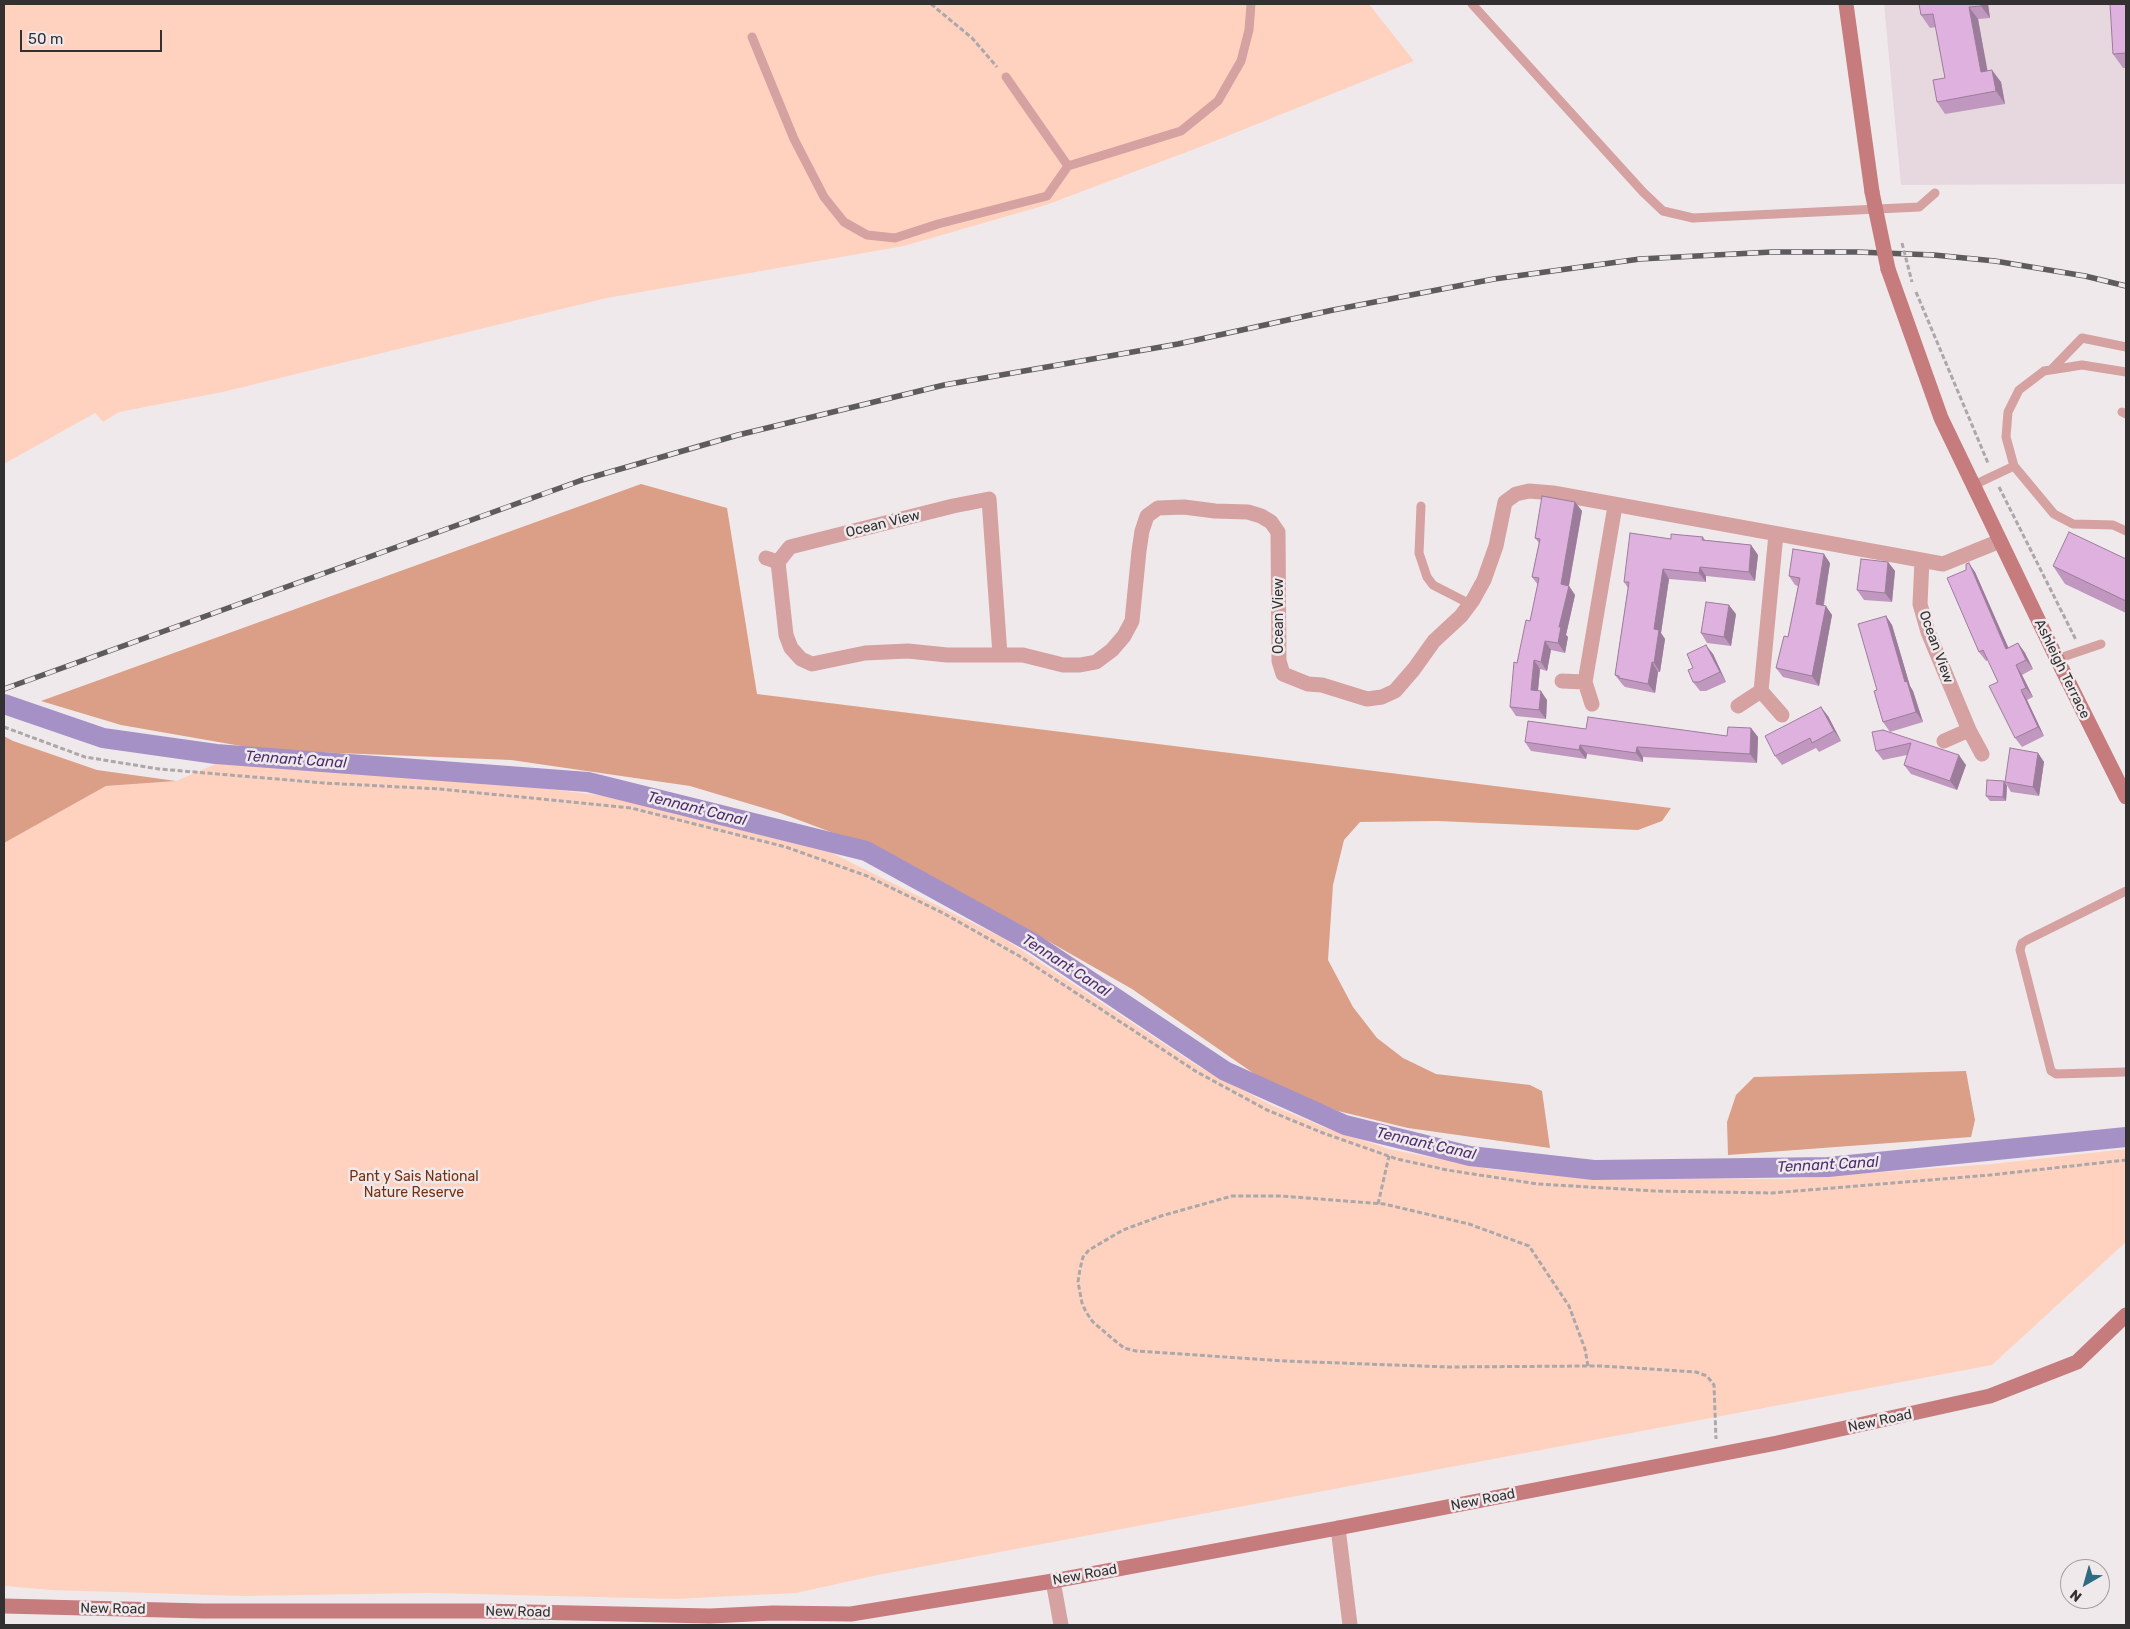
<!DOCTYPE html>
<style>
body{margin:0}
#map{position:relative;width:2130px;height:1629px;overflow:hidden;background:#f0e9ec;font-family:Rubik,sans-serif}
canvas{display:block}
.frame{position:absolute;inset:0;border:5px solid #323031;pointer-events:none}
.north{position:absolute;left:2060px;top:1559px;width:50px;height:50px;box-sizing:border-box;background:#f0e9ec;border:1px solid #a49fa1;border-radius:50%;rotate:218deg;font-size:14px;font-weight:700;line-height:20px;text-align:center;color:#323031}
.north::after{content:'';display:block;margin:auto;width:18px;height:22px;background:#2e6a82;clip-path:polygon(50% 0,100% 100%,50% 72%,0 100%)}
.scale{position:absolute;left:20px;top:30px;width:142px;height:22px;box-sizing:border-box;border:2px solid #323031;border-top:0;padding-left:6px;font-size:15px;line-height:18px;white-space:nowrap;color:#323031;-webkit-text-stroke:4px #f0e9ec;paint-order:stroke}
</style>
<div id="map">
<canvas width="2130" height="1629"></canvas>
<div class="frame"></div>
<div class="north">N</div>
<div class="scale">50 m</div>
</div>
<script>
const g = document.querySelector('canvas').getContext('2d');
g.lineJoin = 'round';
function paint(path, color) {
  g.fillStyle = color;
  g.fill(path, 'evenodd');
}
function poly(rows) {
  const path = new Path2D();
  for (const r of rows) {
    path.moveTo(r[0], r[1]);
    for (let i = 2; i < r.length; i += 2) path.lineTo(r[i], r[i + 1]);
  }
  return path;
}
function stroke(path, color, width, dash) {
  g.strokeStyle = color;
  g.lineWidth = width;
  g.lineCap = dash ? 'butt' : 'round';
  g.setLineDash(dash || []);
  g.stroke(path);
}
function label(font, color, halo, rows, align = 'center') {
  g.font = font + ' Rubik,sans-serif';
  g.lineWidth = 5;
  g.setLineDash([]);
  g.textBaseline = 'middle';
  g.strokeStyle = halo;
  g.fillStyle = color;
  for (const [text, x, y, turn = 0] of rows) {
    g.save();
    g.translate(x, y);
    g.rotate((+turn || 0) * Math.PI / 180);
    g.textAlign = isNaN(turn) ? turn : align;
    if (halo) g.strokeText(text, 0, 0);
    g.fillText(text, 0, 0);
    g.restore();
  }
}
paint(poly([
 [1884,4,2126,4,2126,184,1901,185]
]), '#e6d8de');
paint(poly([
 [4,4,1369,4,1414,61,1200,147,1046,205,904,246,607,298,223,392,119,412,103,422,95,413,4,464],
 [218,763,479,780,605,796,832,853,1003,938,1199,1067,1271,1105,1326,1128,1389,1149,1489,1169,1578,1178,1788,1179,1992,1164,2126,1149,2126,1242,1992,1365,878,1575,796,1593,675,1599,429,1593,242,1596,51,1590,4,1586,4,843,106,786,176,781]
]), '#ffd2c0');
paint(poly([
 [641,484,727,508,757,694,1671,808,1662,821,1638,830,1438,821,1360,822,1344,840,1333,885,1328,960,1353,1007,1377,1038,1403,1058,1436,1074,1530,1085,1542,1091,1550,1148,1408,1128,1338,1111,1269,1084,1132,989,1020,925,879,850,780,813,690,786,511,760,264,750,121,725,41,701],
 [4,736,13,741,97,770,176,781,106,786,4,843],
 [1966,1071,1975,1120,1971,1137,1728,1155,1727,1122,1736,1095,1754,1077]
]), '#da9f86');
stroke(poly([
 [4,704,103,738,216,754,588,782,866,851,1033,943,1225,1071,1345,1125,1470,1156,1594,1170,1828,1167,2126,1137]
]), '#a691c6', 20);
stroke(poly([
 [931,4,972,38,997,67],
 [1916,292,1988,463],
 [1999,487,2076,640],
 [4,727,85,757,159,769,324,783,440,789,631,808,786,847,867,876,943,913,1021,957,1197,1072,1267,1110,1323,1133,1397,1159,1447,1170,1538,1184,1655,1191,1772,1193,1990,1175,2126,1160],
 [1378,1204,1389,1156],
 [1588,1366,1585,1349,1569,1306,1529,1246,1469,1224,1384,1204,1281,1196,1232,1196,1161,1216,1123,1230,1089,1250,1083,1257,1080,1269,1078,1282,1082,1303,1086,1312,1093,1322,1114,1340,1124,1348,1136,1351,1285,1361,1448,1367,1588,1366,1602,1366,1696,1372,1707,1376,1714,1385,1716,1439]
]), '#aca7a9', 3, [5, 2.5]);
stroke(poly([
 [1472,4,1643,192,1663,211,1693,218,1919,207,1935,193],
 [752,37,794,139,824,197,844,222,867,235,895,238,938,224,1047,196,1068,166,1181,131,1218,101,1241,61,1249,30,1251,4],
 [1006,77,1068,166],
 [2051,370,2082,338,2126,347],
 [2126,372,2082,365,2044,371,2019,390,2008,412,2006,437,2014,466,2054,514,2073,524,2113,525,2126,531],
 [2122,412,2126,414],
 [1974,485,2014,466],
 [1421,506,1419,553,1427,577,1433,585,1470,604],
 [2057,659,2101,644],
 [2126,891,2027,940,2022,943,2020,950,2051,1071,2056,1074,2126,1072]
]), '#d5a1a1', 9);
stroke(poly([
 [1776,534,1761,691,1782,715],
 [766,558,778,562,790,547,953,506,989,499,1000,655],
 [1922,560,1920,604,1928,632,1969,730,1982,754],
 [778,562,786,635,791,648,801,659,812,664,865,653,908,651,947,655,1023,655,1063,665,1080,665,1096,662,1112,650,1124,636,1132,621,1139,551,1142,531,1147,516,1158,508,1184,507,1215,511,1248,512,1261,516,1271,522,1278,532,1279,661,1283,674,1308,684,1322,685,1367,699,1382,697,1395,691,1414,669,1434,641,1461,616,1473,600,1484,580,1496,546,1505,502,1516,494,1529,491,1553,493,1943,564,2000,541],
 [1562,681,1585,682],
 [1592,704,1585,682,1615,506],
 [1738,706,1761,691],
 [1944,741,1969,730],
 [1338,1528,1350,1625],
 [1053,1581,1061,1625]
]), '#d5a1a1', 15);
stroke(poly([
 [1846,4,1872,192],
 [1888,269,1941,418,2057,659,2126,797],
 [4,1606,203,1611,482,1611,710,1616,773,1613,851,1614,1053,1581,1338,1528,1777,1443,1990,1396,2077,1362,2126,1315]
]), '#c67b7d', 15);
const rail = poly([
 [4,689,582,480,738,435,944,385,1178,344,1333,310,1494,279,1640,259,1772,252,1857,252,1934,255,1995,261,2085,276,2126,286]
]);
stroke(rail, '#5e5b5d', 5.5);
stroke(rail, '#f0e9ec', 4, [11]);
stroke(poly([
 [1902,243,1912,282]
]), '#aca7a9', 3, [5, 2.5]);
stroke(poly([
 [1872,192,1888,269]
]), '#c67b7d', 15);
paint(poly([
 [1988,4,1990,18,1978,19,1987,71,2001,82,2005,104,1945,114,1937,102,1945,78,1936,27,1930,28,1921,15],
 [2126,4,2126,68,2123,68,2113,54],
 [1575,502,1582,511,1569,586,1575,595,1566,635,1568,637,1565,653,1551,650,1547,671,1540,669,1538,691,1547,700,1546,719,1516,716,1510,707,1517,663,1530,621,1538,585,1532,577,1539,543,1535,538],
 [1703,537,1705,540,1751,545,1758,555,1755,581,1706,576,1706,582,1669,579,1661,633,1665,639,1660,672,1658,672,1655,693,1625,687,1622,684,1615,675,1628,588,1624,582,1671,539],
 [2126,559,2126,613,2065,584,2053,566],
 [1888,562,1895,571,1892,602,1864,600,1857,590],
 [1830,563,1824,605,1832,615,1819,686,1783,677,1776,668,1788,637,1798,586,1795,585,1789,576],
 [1975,572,2008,648,2018,643,2025,653,2033,669,2022,675,2033,697,2027,700,2044,736,2022,747,2015,738,1998,682,1988,660,1986,661,1979,652],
 [1736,614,1731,646,1707,643,1701,633],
 [1886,616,1892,625,1910,686,1913,691,1923,722,1890,732,1883,722,1877,690],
 [1713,654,1726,682,1706,691,1700,691,1693,682,1693,668],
 [1828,716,1841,741,1819,752,1816,748,1782,765,1775,756],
 [1751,728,1758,737,1757,763,1643,757,1643,762,1587,754,1586,759,1531,751,1525,742,1586,729,1727,736],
 [1883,730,1966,765,1957,790,1911,774,1904,765,1907,755,1883,760,1876,751],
 [2038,753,2044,762,2039,796,2011,792,2005,782],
 [2004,781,2007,786,2006,801,1990,801,1986,796]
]), '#c098bf');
paint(poly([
 [1981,4,1988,4,1990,18,1981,6],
 [1969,7,1978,19,1990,84,1981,72],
 [1992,70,2001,82,2005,104,1996,91],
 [1575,502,1582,511,1568,590,1569,586,1575,595,1566,635,1568,637,1565,653,1558,643,1559,627,1561,584],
 [1751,545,1758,555,1755,581,1749,572],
 [1824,554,1830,563,1822,613,1816,604],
 [1888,562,1895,571,1892,602,1885,593],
 [1969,563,1975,572,2013,658,2006,649],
 [1700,567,1706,576,1706,582,1699,573],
 [1663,569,1669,579,1661,633,1665,639,1660,672,1654,663,1654,629],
 [1729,605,1736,614,1731,646,1724,637],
 [1826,606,1832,615,1819,686,1812,676],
 [1886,616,1892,625,1910,686,1913,691,1923,722,1916,712,1905,682],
 [1545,641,1551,650,1547,671,1541,662],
 [2018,643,2025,653,2033,669,2026,660],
 [1706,645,1713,654,1726,682,1720,672],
 [1534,660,1540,669,1537,700,1531,690],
 [1652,662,1658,672,1655,693,1648,684],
 [2016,665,2022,675,2033,697,2026,688],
 [2021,690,2027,700,2044,736,2038,727],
 [1541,691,1547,700,1546,719,1539,710],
 [1821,707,1828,716,1841,741,1834,731],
 [1751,728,1758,737,1757,763,1750,754],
 [1580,745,1587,754,1586,759,1579,750],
 [1637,747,1643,757,1643,762,1636,753],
 [2038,753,2044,762,2039,796,2033,787],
 [1959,755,1966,765,1957,790,1950,781],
 [2004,781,2007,786,2006,801,2003,797]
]), '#9c7c9b');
const building = poly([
 [1919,4,1981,4,1981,6,1969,7,1981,72,1992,70,1996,91,1937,102,1933,80,1945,78,1933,14,1921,15,1919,4],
 [2110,4,2126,4,2126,53,2113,54,2110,4],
 [1542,496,1575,502,1561,584,1569,586,1559,627,1561,627,1558,643,1545,641,1541,662,1534,660,1531,690,1541,691,1539,710,1510,707,1514,662,1517,663,1526,620,1530,621,1539,578,1532,577,1540,539,1535,538,1542,496],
 [2069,532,2126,559,2126,601,2053,566,2069,532],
 [1630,533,1671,539,1671,534,1703,537,1702,540,1751,545,1749,572,1700,567,1699,573,1663,569,1654,629,1659,630,1654,663,1652,662,1648,684,1619,678,1619,676,1615,675,1629,582,1624,582,1630,533],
 [1793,549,1824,554,1816,604,1826,606,1812,676,1776,668,1784,636,1788,637,1800,578,1789,576,1793,549],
 [1861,559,1888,562,1885,593,1857,590,1861,559],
 [1969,563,2006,649,2018,643,2026,660,2016,665,2026,688,2021,690,2038,727,2015,738,1989,686,1998,682,1983,650,1979,652,1947,578,1966,570,1966,564,1969,563],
 [1706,602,1729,605,1724,637,1701,633,1706,602],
 [1886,616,1905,682,1907,681,1916,712,1883,722,1874,691,1877,690,1858,624,1886,616],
 [1706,645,1720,672,1699,682,1693,682,1688,670,1693,668,1687,654,1706,645],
 [1821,707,1834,731,1812,743,1810,738,1775,756,1765,736,1821,707],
 [1588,717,1727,736,1728,727,1751,728,1750,754,1637,747,1636,753,1580,745,1579,750,1525,742,1528,721,1586,729,1588,717],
 [1883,730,1959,755,1950,781,1904,765,1911,743,1876,751,1872,732,1883,730],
 [2010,748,2038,753,2033,787,2005,782,2010,748],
 [1987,780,2004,781,2003,797,1986,796,1987,780]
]);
paint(building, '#dfb1de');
stroke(building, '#9c7c9b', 1);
label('14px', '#323031', '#f0e9ec', [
 ["Ocean View",883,524,-14],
 ["Ocean View",1279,616,-90],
 ["Ocean View",1936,647,70],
 ["Ashleigh Terrace",2062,669,64],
 ["New Road",1880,1421,-12],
 ["New Road",1483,1500,-11],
 ["New Road",1085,1575,-10],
 ["New Road",113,1609,1],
 ["New Road",518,1612,1]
]);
label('14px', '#772f0c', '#f0e9ec', [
 ["Pant y Sais National",414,1177],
 ["Nature Reserve",414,1193]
]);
label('italic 15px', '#4c2e6f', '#f0e9ec', [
 ["Tennant Canal",296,760,4],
 ["Tennant Canal",697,809,14],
 ["Tennant Canal",1066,966,33],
 ["Tennant Canal",1426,1144,13],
 ["Tennant Canal",1828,1165,-3]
]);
</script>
